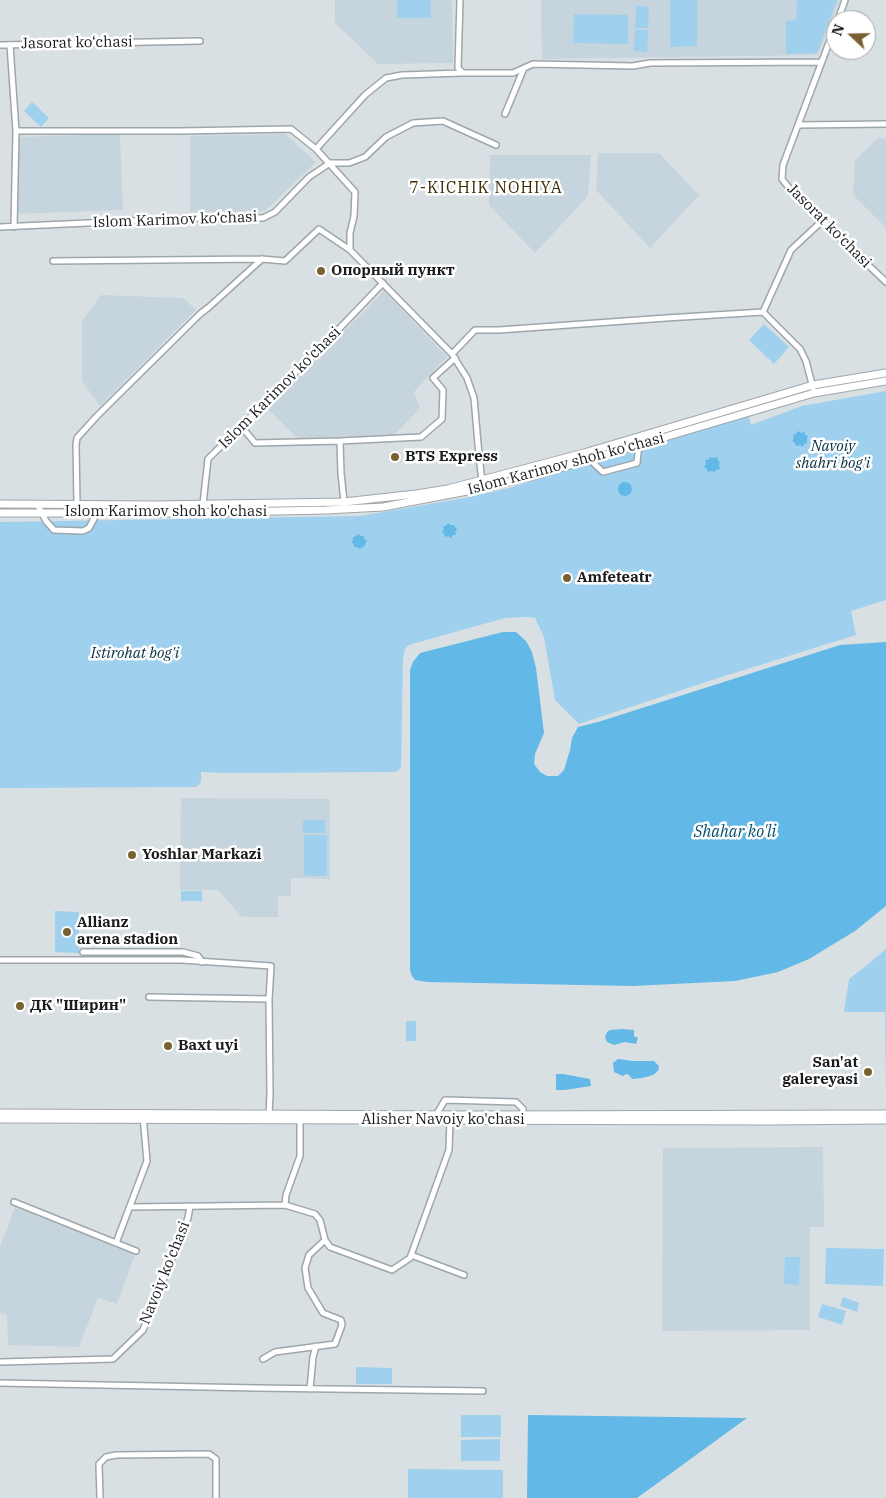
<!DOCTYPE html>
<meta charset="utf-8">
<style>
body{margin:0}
#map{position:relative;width:886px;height:1498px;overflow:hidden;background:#d9e0e4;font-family:"IBM Plex Serif",serif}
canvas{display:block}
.north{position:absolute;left:826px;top:10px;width:50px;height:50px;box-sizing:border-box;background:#fff;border:1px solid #a3a4a5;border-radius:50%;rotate:291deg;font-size:14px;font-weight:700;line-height:20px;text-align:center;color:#191b1d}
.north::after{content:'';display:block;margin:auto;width:18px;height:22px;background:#786131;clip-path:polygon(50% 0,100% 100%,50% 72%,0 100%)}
</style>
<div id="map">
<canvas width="886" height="1498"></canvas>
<div class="north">N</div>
</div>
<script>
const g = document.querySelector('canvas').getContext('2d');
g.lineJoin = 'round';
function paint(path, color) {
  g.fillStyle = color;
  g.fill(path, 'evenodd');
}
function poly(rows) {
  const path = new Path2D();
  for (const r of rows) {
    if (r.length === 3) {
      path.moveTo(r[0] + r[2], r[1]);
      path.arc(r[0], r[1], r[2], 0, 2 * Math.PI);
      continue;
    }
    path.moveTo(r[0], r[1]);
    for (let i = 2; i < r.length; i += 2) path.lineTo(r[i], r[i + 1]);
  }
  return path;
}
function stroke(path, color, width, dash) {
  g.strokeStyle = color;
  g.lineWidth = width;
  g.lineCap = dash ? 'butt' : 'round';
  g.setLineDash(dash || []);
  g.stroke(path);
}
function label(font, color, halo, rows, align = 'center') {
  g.font = font + ' "IBM Plex Serif",serif';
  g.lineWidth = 5;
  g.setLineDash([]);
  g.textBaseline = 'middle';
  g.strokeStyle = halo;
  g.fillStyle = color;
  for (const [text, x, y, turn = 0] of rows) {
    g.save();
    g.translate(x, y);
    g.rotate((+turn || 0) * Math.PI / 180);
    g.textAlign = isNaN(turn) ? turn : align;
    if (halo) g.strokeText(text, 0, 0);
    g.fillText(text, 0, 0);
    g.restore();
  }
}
paint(poly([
 [335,0,452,0,453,63,378,64,335,23],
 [541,0,840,0,818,55,542,59],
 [120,134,123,210,16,214,17,137],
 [285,134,316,162,265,211,190,212,190,136],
 [878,138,886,139,886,228,853,195,855,160],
 [598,153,659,153,699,195,650,248,596,190],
 [490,155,591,155,588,196,535,253,489,205],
 [384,291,447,357,414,392,420,408,394,435,297,438,268,409],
 [101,295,183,298,196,310,100,406,82,381,82,321],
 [181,798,330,799,330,879,291,878,291,896,278,896,278,917,242,917,218,890,180,890],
 [823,1147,824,1227,810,1227,810,1330,662,1331,663,1148],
 [15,1207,135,1255,117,1304,98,1298,79,1347,8,1345,7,1315,0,1313,0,1247]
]), '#c6d4dd');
paint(poly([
 [397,0,431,0,431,18,397,18],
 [670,0,697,0,697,46,670,47],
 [797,0,837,0,817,53,786,54,786,21,796,20],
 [636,6,649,7,648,28,635,28],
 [574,14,628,15,628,44,573,43],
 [635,30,648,30,647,52,634,51],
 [32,102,49,118,41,127,24,111],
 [764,324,789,347,774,364,749,340],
 [886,391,886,600,851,611,856,635,712,680,579,724,555,700,544,637,535,618,528,617,505,618,412,644,406,647,403,657,401,768,396,772,228,773,201,772,201,782,196,787,0,788,0,522,360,516,464,498,509,488,748,414,751,425,802,406],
 [303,820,325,820,325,833,303,833],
 [304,835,327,835,327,876,304,876],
 [181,891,202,891,202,901,181,901],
 [55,911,79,912,79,953,55,952],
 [886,949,886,1093,885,1012,844,1012,849,979,866,966],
 [406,1021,416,1021,416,1041,406,1041],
 [826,1248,884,1249,883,1286,825,1284],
 [785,1257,800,1257,799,1285,784,1284],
 [843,1297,859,1303,857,1312,840,1306],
 [822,1304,846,1311,842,1325,818,1317],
 [356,1367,392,1368,392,1384,356,1384],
 [461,1415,501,1415,501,1437,461,1437],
 [500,1439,500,1461,461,1461,461,1440],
 [408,1469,503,1470,503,1498,408,1498]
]), '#9fd0ed');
paint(poly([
 [528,1415,747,1418,637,1498,527,1498]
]), '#62b9e8');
paint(poly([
 [798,431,801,433,805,432,805,435,808,436,807,439,807,443,804,444,803,447,800,445,796,446,795,443,792,441,794,438,793,435,796,434],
 [710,457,713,458,717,457,718,461,720,462,719,465,720,469,716,470,715,472,712,471,708,472,707,469,704,467,706,464,705,460,708,460],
 [625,489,7],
 [448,523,451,525,454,525,455,527,457,529,455,532,456,535,453,535,451,538,448,536,445,537,444,534,442,532,444,529,443,526,446,526],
 [358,534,361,536,364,536,364,539,367,541,365,544,365,546,362,547,360,549,357,547,354,547,354,544,351,542,353,540,353,537,356,536],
 [503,632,516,632,526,641,532,652,536,668,544,733,535,754,534,764,540,772,547,776,558,776,564,770,570,750,572,738,578,727,598,722,840,645,886,642,886,906,855,931,809,959,778,972,735,981,633,986,427,982,415,980,412,976,410,970,410,670,413,662,420,653],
 [622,1029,634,1030,634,1036,638,1038,636,1044,625,1042,614,1045,607,1042,605,1037,607,1032,610,1030],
 [618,1059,633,1061,654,1061,659,1066,658,1071,653,1075,642,1078,632,1079,629,1075,626,1074,623,1076,614,1072,613,1063],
 [556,1074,563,1074,590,1079,591,1086,565,1090,556,1090]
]), '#62b8e7');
const street = poly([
 [460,0,458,68,463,73,513,73,533,64,633,66,650,63,821,62],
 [838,20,845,0],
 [836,24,783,165,782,179,790,189,822,221,886,282],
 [0,45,200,41],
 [10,45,16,131,14,227],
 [505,114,524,68],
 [798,125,886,124],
 [16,131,179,131,291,129,316,149,355,192,354,216,350,233,350,250,452,354],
 [316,149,365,95,386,78,402,75,462,73],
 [0,227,131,221,229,217,263,218,275,212,309,177,330,163,349,163,365,157,386,137,413,123,443,121,496,145],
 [53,261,262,259,285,261,319,229,350,250],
 [763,312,791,250,822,221],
 [241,426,255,443,340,441,421,437,442,419,443,390,433,378,455,358],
 [340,441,341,473,344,502],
 [587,457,603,472,637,463,639,443],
 [482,482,479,455,474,398,467,378,452,354,475,330,499,330,666,318,763,312,800,349,806,361,813,388],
 [37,504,46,521,54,530,83,531,89,528,97,513],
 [77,504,76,445,77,438,97,416,200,314,209,307,262,259],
 [203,504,208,459,336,332,383,283],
 [83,952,183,952,198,956,202,962],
 [0,960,182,960,271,966,269,999,270,1093,269,1117],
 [149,997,269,999],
 [436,1115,445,1100,516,1102,523,1109,523,1115],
 [300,1120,300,1156,286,1195,285,1205,315,1214,320,1220,325,1240],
 [14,1202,136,1251],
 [130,1207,285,1205],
 [116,1243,147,1161,143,1116],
 [411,1255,464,1275],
 [263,1359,275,1352,335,1344,342,1325,341,1320,323,1313,308,1288,305,1268,309,1255,325,1240,330,1247,392,1270,410,1258,449,1150,450,1120],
 [0,1362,113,1359,143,1330,188,1218,190,1206],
 [0,1383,257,1388,483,1391],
 [310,1389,313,1357,316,1346],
 [100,1498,99,1464,106,1457,116,1455,209,1454,216,1459,216,1498]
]);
const secondary = poly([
 [0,504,155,505,344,502,416,494,448,489,584,453,813,385,886,373],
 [0,513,182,513,326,510,383,507,483,488,533,476,814,393,886,381],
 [0,1113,476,1115,886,1114],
 [0,1119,771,1121,886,1120]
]);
stroke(street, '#9fa6aa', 8);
stroke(secondary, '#9fa6aa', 9);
stroke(street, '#fff', 5);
stroke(secondary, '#fff', 7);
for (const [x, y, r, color] of [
 [321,271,5,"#786131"],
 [395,457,5,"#786131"],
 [567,578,5,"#786131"],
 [132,855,5,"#786131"],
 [67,932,5,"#786131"],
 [20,1006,5,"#786131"],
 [168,1046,5,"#786131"],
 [868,1072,5,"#786131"]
]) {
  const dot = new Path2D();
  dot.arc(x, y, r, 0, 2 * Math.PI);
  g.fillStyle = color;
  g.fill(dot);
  stroke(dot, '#fff', 2);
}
label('15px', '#191b1d', '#fff', [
 ["Jasorat ko‘chasi",77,43,-1],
 ["Islom Karimov ko‘chasi",175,220,-2],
 ["Jasorat ko‘chasi",829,226,45],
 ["Islom Karimov ko'chasi",280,388,-45],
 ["Islom Karimov shoh ko'chasi",566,464,-15],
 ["Islom Karimov shoh ko'chasi",166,512],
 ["Alisher Navoiy ko'chasi",443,1120],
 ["Navoiy ko'chasi",165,1273,-68]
]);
label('bold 15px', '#191b1d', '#fff', [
 ["Опорный пункт",331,271],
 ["BTS Express",405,457],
 ["Amfeteatr",577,578],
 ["Yoshlar Markazi",142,855],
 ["Allianz",77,923],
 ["arena stadion",77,940],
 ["ДК \"Ширин\"",30,1006],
 ["Baxt uyi",178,1046],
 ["San'at",858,1063,"right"],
 ["galereyasi",858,1080,"right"]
], 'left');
label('italic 15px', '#062f42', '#fff', [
 ["Navoiy",833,447],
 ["shahri bog'i",833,464],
 ["Istirohat bog'i",135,654]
]);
g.letterSpacing = '1px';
label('16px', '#3c2b01', '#fff', [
 ["7-KICHIK NOHIYA",486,188]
]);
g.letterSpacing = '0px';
label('italic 16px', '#07506f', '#fff', [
 ["Shahar ko'li",735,832]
]);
</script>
